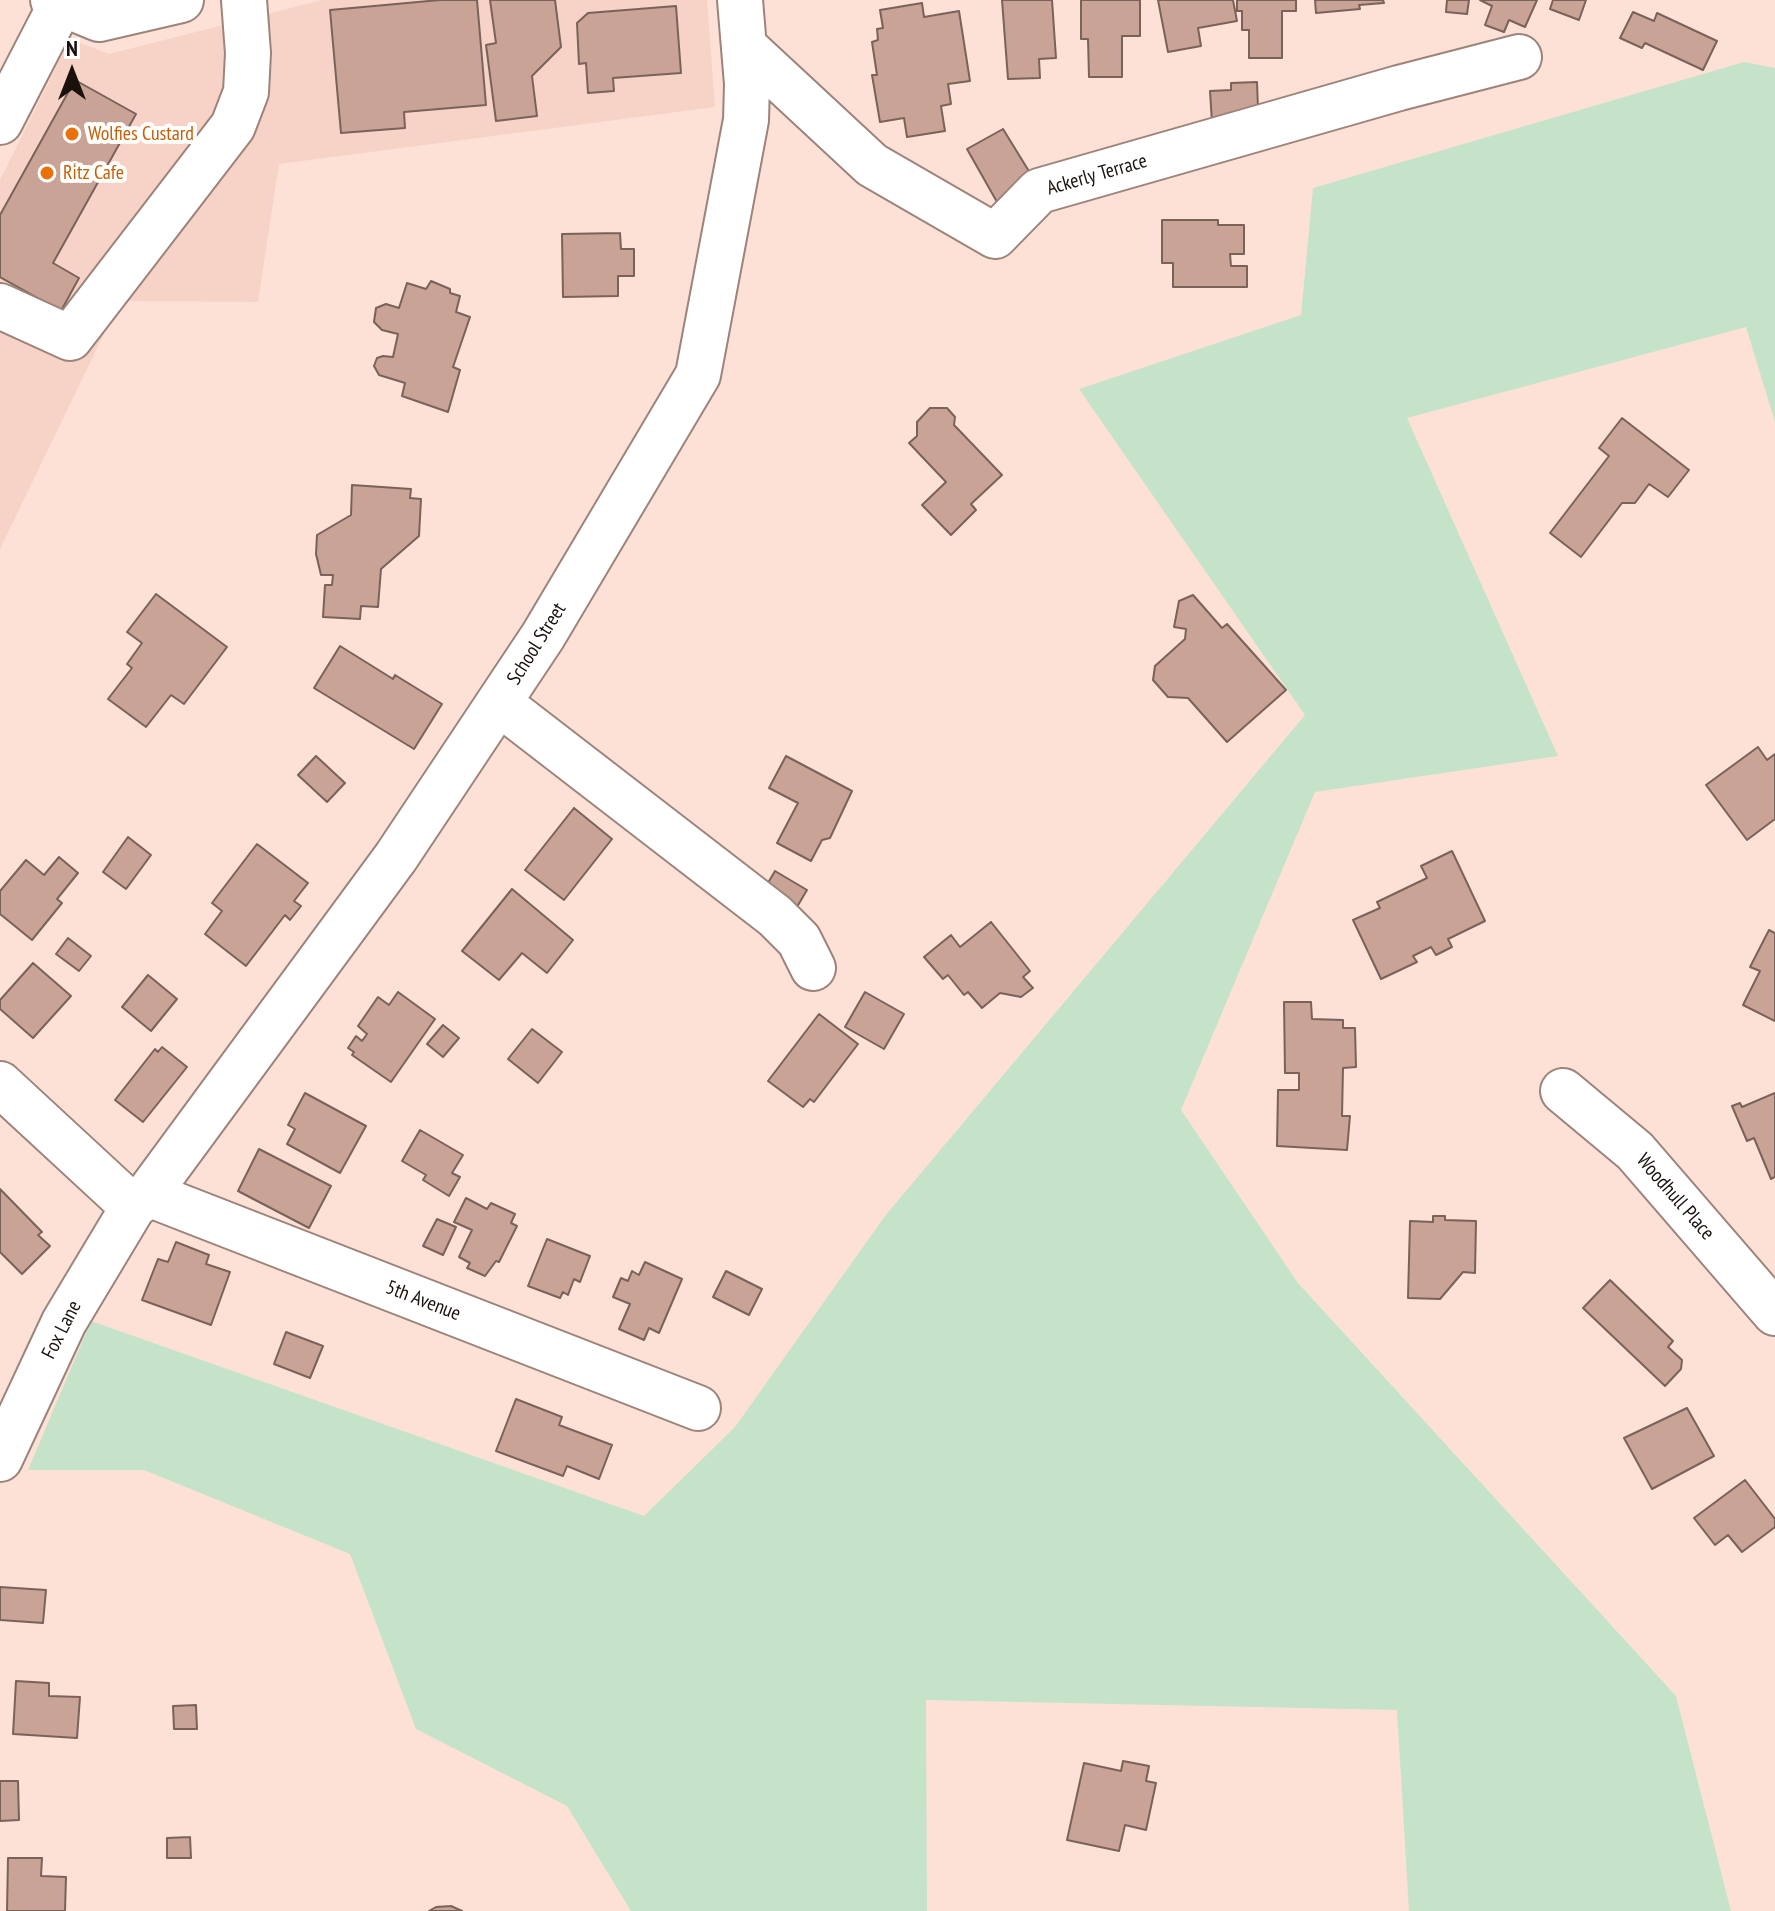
<!DOCTYPE html>
<style>
body{margin:0}
#map{position:relative;width:1775px;height:1911px;overflow:hidden;background:#fde1d7;font-family:"PT Sans Narrow",sans-serif}
canvas{display:block}
.north{position:absolute;left:32px;top:32px;width:80px;height:80px;-webkit-text-stroke:6px #fff;paint-order:stroke;rotate:0deg;font-size:22px;font-weight:700;line-height:32px;text-align:center;color:#1a110d}
.north::after{content:'';display:block;margin:auto;width:28px;height:36px;background:#1a110d;clip-path:polygon(50% 0,100% 100%,50% 72%,0 100%)}
</style>
<div id="map">
<canvas width="1775" height="1911"></canvas>
<div class="north">N</div>
</div>
<script>
const g = document.querySelector('canvas').getContext('2d');
g.lineJoin = 'round';
function paint(path, color) {
  g.fillStyle = color;
  g.fill(path, 'evenodd');
}
function poly(rows) {
  const path = new Path2D();
  for (const r of rows) {
    path.moveTo(r[0], r[1]);
    for (let i = 2; i < r.length; i += 2) path.lineTo(r[i], r[i + 1]);
  }
  return path;
}
function stroke(path, color, width, dash) {
  g.strokeStyle = color;
  g.lineWidth = width;
  g.lineCap = dash ? 'butt' : 'round';
  g.setLineDash(dash || []);
  g.stroke(path);
}
function label(font, color, halo, rows, align = 'center') {
  g.font = font + ' "PT Sans Narrow",sans-serif';
  g.lineWidth = 8;
  g.setLineDash([]);
  g.textBaseline = 'middle';
  g.strokeStyle = halo;
  g.fillStyle = color;
  for (const [text, x, y, turn = 0] of rows) {
    g.save();
    g.translate(x, y);
    g.rotate((+turn || 0) * Math.PI / 180);
    g.textAlign = isNaN(turn) ? turn : align;
    if (halo) g.strokeText(text, 0, 0);
    g.fillText(text, 0, 0);
    g.restore();
  }
}
paint(poly([
 [322,0,707,0,715,107,279,164,258,302,120,301,0,549,0,180,70,39,109,54]
]), '#f6d3c6');
paint(poly([
 [1744,62,1775,68,1775,422,1746,327,1407,418,1558,756,1315,792,1181,1110,1298,1283,1676,1696,1731,1911,1409,1911,1397,1710,926,1700,927,1911,631,1911,567,1806,416,1729,350,1554,144,1470,28,1470,91,1321,644,1516,735,1427,885,1216,1305,715,1079,389,1301,315,1313,188]
]), '#c5e3c9');
const building = poly([
 [440,0,477,0,486,105,404,112,405,128,341,133,330,10,440,0],
 [490,0,555,0,561,47,532,76,537,116,496,121,486,45,496,43,490,0],
 [1002,0,1052,0,1056,58,1039,59,1040,78,1008,79,1002,0],
 [1081,0,1140,0,1140,36,1122,36,1122,77,1089,77,1088,39,1081,39,1081,0],
 [1158,0,1233,0,1237,21,1198,28,1201,46,1168,52,1158,0],
 [1237,0,1296,0,1296,11,1282,11,1282,58,1249,58,1249,30,1242,30,1242,11,1237,11,1237,0],
 [1315,0,1383,0,1384,3,1359,5,1360,9,1316,13,1315,0],
 [1447,0,1469,0,1467,14,1446,12,1447,0],
 [1537,0,1525,27,1509,20,1504,32,1485,25,1492,6,1480,0,1537,0],
 [1553,0,1586,0,1579,20,1550,9,1553,0],
 [922,3,924,17,959,11,970,81,948,84,951,104,941,106,945,131,907,137,904,118,880,122,872,75,877,75,872,42,878,40,877,29,883,28,880,10,922,3],
 [676,6,681,73,613,78,614,91,588,93,586,63,579,64,577,23,588,13,676,6],
 [1633,12,1654,21,1657,13,1717,41,1703,70,1645,43,1642,48,1620,38,1633,12],
 [75,80,136,114,53,263,79,278,61,311,0,277,0,215,75,80],
 [1257,82,1258,109,1212,123,1210,91,1231,90,1231,83,1257,82],
 [1003,129,1035,181,997,202,967,149,1003,129],
 [1162,220,1218,220,1218,225,1244,225,1244,254,1230,254,1231,266,1247,266,1247,287,1173,287,1173,263,1162,263,1162,220],
 [620,233,621,249,634,249,634,276,618,276,618,296,563,297,562,234,620,233],
 [431,281,450,289,450,293,460,296,456,312,470,317,453,367,460,370,448,412,402,396,405,383,379,375,374,366,377,358,383,356,393,357,398,334,382,330,374,322,376,308,386,304,399,308,407,283,426,289,431,281],
 [930,408,947,408,955,417,954,425,1002,475,971,504,976,510,951,535,922,505,946,482,909,443,917,436,917,422,930,408],
 [1622,418,1689,470,1668,497,1649,484,1635,503,1622,503,1581,557,1550,533,1609,456,1599,448,1622,418],
 [352,485,411,489,410,498,421,499,419,536,381,569,378,607,361,606,360,619,323,617,325,585,332,585,333,575,321,575,316,554,317,535,351,515,352,485],
 [156,594,227,647,184,704,171,695,146,727,108,699,132,668,127,664,142,643,127,632,156,594],
 [1193,595,1222,628,1227,624,1286,690,1227,742,1188,698,1168,697,1153,680,1155,666,1185,639,1186,629,1174,627,1179,601,1193,595],
 [340,646,393,679,395,675,442,704,414,749,314,688,340,646],
 [1758,747,1767,760,1775,754,1775,819,1747,840,1706,785,1758,747],
 [316,756,345,783,327,802,298,775,316,756],
 [786,756,852,791,830,838,822,840,811,861,777,843,798,803,769,788,786,756],
 [574,808,612,839,564,900,525,870,574,808],
 [128,837,151,855,126,889,103,872,128,837],
 [257,844,308,883,294,901,301,906,290,920,285,915,246,966,205,934,222,911,212,903,257,844],
 [1452,851,1485,921,1448,939,1452,947,1436,955,1431,947,1413,956,1417,962,1381,979,1353,920,1380,908,1377,902,1427,878,1421,866,1452,851],
 [59,857,78,873,57,899,62,903,32,940,0,914,0,891,26,860,44,875,59,857],
 [775,871,807,890,794,912,762,893,775,871],
 [512,889,573,940,547,973,522,953,499,980,462,951,512,889],
 [991,922,1030,971,1023,977,1033,988,1021,997,1000,993,982,1008,968,992,964,995,948,975,943,979,924,957,951,935,960,947,991,922],
 [1769,930,1775,933,1775,1021,1743,1005,1760,971,1750,967,1769,930],
 [68,938,91,956,79,971,56,954,68,938],
 [33,963,71,996,33,1038,0,1009,0,1000,33,963],
 [148,975,177,999,151,1031,122,1007,148,975],
 [398,992,435,1019,391,1082,352,1055,354,1052,348,1048,356,1036,362,1041,367,1034,358,1026,378,997,389,1005,398,992],
 [865,992,904,1014,884,1049,845,1027,865,992],
 [1284,1002,1311,1002,1312,1019,1343,1020,1343,1028,1355,1028,1356,1067,1343,1068,1342,1116,1350,1116,1347,1150,1277,1146,1278,1090,1299,1090,1299,1073,1285,1073,1284,1002],
 [819,1014,858,1044,814,1102,810,1099,803,1107,768,1081,819,1014],
 [443,1025,459,1038,443,1057,427,1044,443,1025],
 [532,1029,562,1052,538,1083,508,1059,532,1029],
 [162,1047,187,1067,143,1122,115,1100,155,1049,158,1052,162,1047],
 [305,1093,366,1126,340,1173,287,1144,295,1129,288,1125,305,1093],
 [1775,1093,1775,1177,1771,1179,1754,1138,1747,1141,1732,1106,1740,1103,1742,1107,1775,1093],
 [420,1130,463,1155,452,1173,460,1177,449,1196,423,1180,426,1175,402,1161,420,1130],
 [259,1149,331,1186,309,1228,238,1191,259,1149],
 [0,1189,42,1232,38,1235,50,1246,22,1274,0,1252,0,1189],
 [466,1198,487,1209,491,1203,515,1214,511,1223,517,1226,499,1262,496,1261,485,1276,467,1268,470,1263,459,1257,472,1230,454,1222,466,1198],
 [1433,1216,1445,1216,1445,1220,1476,1221,1475,1273,1463,1272,1440,1299,1408,1298,1410,1221,1433,1222,1433,1216],
 [437,1219,456,1227,443,1255,423,1246,437,1219],
 [547,1239,590,1256,580,1282,574,1279,568,1295,563,1292,560,1298,528,1286,547,1239],
 [176,1242,209,1255,206,1264,230,1272,211,1325,142,1300,158,1259,168,1262,176,1242],
 [645,1262,682,1279,659,1333,649,1328,644,1340,619,1329,630,1304,613,1297,621,1278,628,1281,632,1271,639,1275,645,1262],
 [726,1271,762,1289,749,1315,713,1297,726,1271],
 [1610,1280,1673,1341,1668,1347,1682,1360,1681,1369,1665,1386,1583,1308,1610,1280],
 [286,1332,323,1346,310,1378,274,1364,286,1332],
 [516,1399,562,1417,559,1425,612,1445,599,1479,567,1466,563,1476,496,1451,516,1399],
 [1687,1408,1714,1456,1652,1489,1624,1438,1687,1408],
 [1745,1480,1775,1519,1775,1527,1742,1552,1728,1535,1715,1545,1694,1518,1745,1480],
 [0,1587,46,1590,43,1623,0,1620,0,1587],
 [16,1681,49,1683,49,1696,80,1697,77,1738,13,1734,16,1681],
 [196,1705,197,1729,174,1729,173,1706,196,1705],
 [1123,1761,1149,1766,1146,1781,1156,1783,1146,1830,1125,1825,1119,1851,1067,1840,1084,1763,1121,1771,1123,1761],
 [0,1781,18,1781,19,1820,0,1821,0,1781],
 [190,1837,191,1858,167,1858,167,1838,190,1837],
 [8,1858,42,1858,41,1876,66,1877,65,1911,7,1911,8,1858],
 [451,1906,462,1911,429,1911,436,1907,451,1906]
]);
paint(building, '#c8a396');
stroke(building, '#7a625a', 2);
const minor = poly([
 [53,0,99,19,181,0],
 [746,48,872,165,995,236,1039,191,1399,88,1519,57],
 [0,306,70,338,233,126,246,92,248,53,244,0],
 [499,703,775,916,799,940,813,968],
 [0,1084,133,1207],
 [1563,1091,1635,1151,1775,1313],
 [148,1194,698,1408],
 [0,1459,64,1322,133,1207,148,1194,396,857,543,636,698,375,746,120,747,84,740,0]
]);
const major = poly([
 [0,122,63,0]
]);
stroke(minor, '#9d847b', 48);
stroke(major, '#9d847b', 48);
stroke(minor, '#fff', 44);
stroke(major, '#fff', 44);
for (const [x, y, r, color] of [
 [72,134,8,"#e8710a"],
 [47,173,8,"#e8710a"]
]) {
  const dot = new Path2D();
  dot.arc(x, y, r, 0, 2 * Math.PI);
  g.fillStyle = color;
  g.fill(dot);
  stroke(dot, '#fff', 3);
}
label('20px', '#c56008', '#fff', [
 ["Wolfies Custard",88,134],
 ["Ritz Cafe",63,173]
], 'left');
label('20px', '#1a110d', '#fff', [
 ["Ackerly Terrace",1097,175,-16],
 ["School Street",537,644,-58],
 ["Woodhull Place",1675,1197,49],
 ["5th Avenue",423,1301,21],
 ["Fox Lane",62,1330,-63]
]);
</script>
